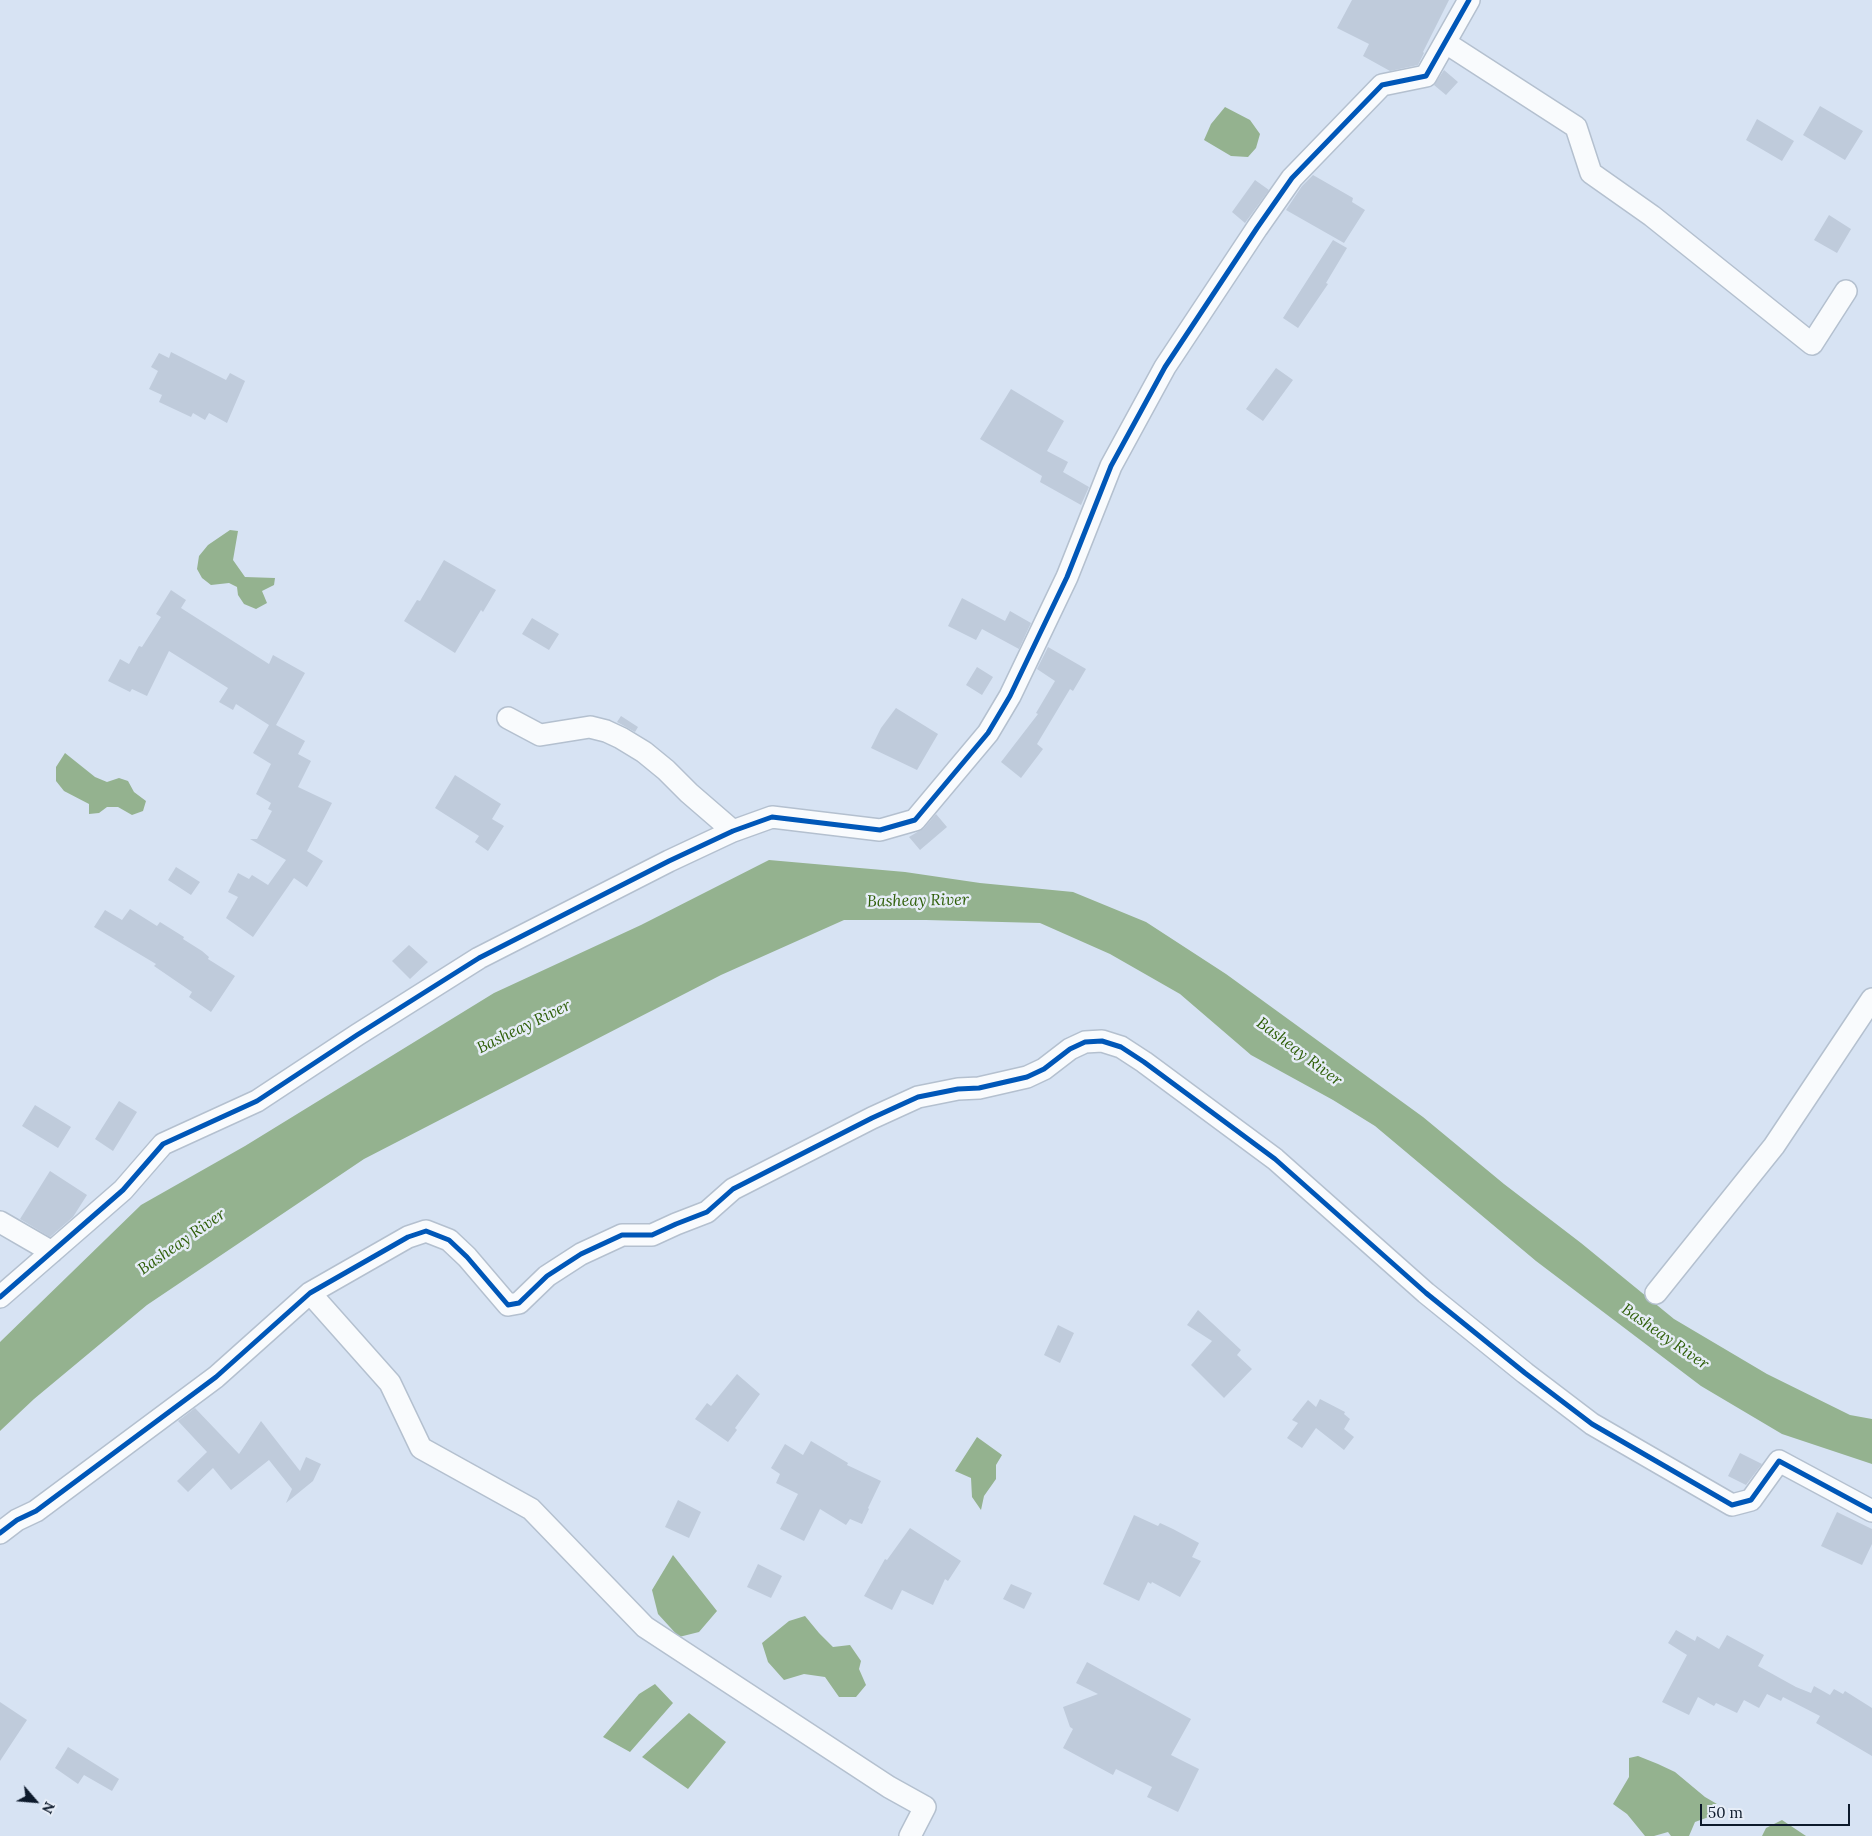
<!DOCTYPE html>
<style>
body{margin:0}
#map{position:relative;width:1872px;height:1836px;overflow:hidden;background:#d7e3f3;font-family:Lora,serif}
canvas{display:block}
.north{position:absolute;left:10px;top:1776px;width:50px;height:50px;-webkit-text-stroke:4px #e6edf7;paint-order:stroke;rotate:117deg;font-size:14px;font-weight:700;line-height:20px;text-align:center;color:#0d1a2b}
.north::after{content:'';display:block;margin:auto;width:18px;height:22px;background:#0d1a2b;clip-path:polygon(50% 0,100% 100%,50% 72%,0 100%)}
.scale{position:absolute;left:1700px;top:1804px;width:150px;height:22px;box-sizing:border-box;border:2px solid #0d1a2b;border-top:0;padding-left:6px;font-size:15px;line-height:18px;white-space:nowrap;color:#0d1a2b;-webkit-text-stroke:4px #e6edf7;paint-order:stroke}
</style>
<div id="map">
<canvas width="1872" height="1836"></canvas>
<div class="north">N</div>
<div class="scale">50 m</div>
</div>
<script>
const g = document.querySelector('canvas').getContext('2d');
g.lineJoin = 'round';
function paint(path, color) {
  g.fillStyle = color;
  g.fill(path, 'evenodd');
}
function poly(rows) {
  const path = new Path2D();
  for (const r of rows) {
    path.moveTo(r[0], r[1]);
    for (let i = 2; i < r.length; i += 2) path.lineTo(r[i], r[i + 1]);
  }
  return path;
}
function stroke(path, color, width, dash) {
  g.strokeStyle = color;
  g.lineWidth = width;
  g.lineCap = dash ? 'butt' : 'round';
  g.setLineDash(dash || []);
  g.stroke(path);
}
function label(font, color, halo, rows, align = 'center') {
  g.font = font + ' Lora,serif';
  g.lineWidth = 5;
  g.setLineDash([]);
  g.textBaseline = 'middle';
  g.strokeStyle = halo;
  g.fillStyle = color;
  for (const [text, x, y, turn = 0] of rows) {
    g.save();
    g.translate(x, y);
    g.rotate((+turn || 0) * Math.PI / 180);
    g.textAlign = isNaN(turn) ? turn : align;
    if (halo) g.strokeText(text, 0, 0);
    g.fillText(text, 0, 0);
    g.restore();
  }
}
paint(poly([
 [1225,107,1250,120,1260,134,1256,148,1248,157,1231,156,1204,140,1211,124],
 [230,530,238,531,233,560,245,577,275,578,274,585,262,591,267,603,256,609,244,604,238,595,237,587,229,583,211,585,202,578,197,569,199,556,208,545],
 [65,753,95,777,107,782,119,778,128,781,134,792,146,801,143,811,132,815,118,807,107,807,99,813,89,814,89,804,64,791,56,781,56,767],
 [769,860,905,872,980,883,1073,892,1146,922,1226,974,1423,1117,1504,1184,1581,1243,1674,1319,1767,1374,1850,1415,1872,1419,1872,1464,1782,1434,1701,1386,1536,1261,1375,1126,1333,1100,1251,1055,1180,994,1110,954,1040,923,926,920,844,920,721,975,364,1159,147,1305,34,1399,0,1431,0,1342,141,1205,245,1146,494,993,641,925],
 [977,1437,1002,1455,996,1465,996,1479,984,1496,981,1510,972,1497,971,1478,955,1471],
 [673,1555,717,1611,699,1632,679,1637,658,1614,652,1590],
 [805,1616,819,1633,833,1647,850,1645,861,1661,859,1669,866,1685,856,1697,839,1697,825,1677,804,1674,784,1680,768,1662,762,1643,789,1621],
 [655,1684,673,1703,630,1752,603,1737,639,1694],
 [689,1713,726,1742,688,1789,642,1757],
 [1638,1756,1658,1764,1675,1772,1705,1797,1717,1804,1714,1815,1695,1822,1689,1836,1671,1836,1668,1832,1654,1836,1645,1836,1627,1814,1613,1804,1629,1777,1629,1758],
 [1782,1820,1806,1836,1762,1836,1766,1828]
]), '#94b28f');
paint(poly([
 [1352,0,1449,0,1423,52,1424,53,1418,65,1390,71,1363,56,1369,44,1337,28],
 [1444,70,1458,82,1446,95,1434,85],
 [1820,106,1863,131,1845,160,1803,135],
 [1757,119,1794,141,1782,161,1746,140],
 [1313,175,1353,198,1352,202,1365,210,1344,243,1286,210,1302,186],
 [1255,180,1269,190,1245,223,1232,212],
 [1829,215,1851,229,1837,253,1814,240],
 [1333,240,1347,248,1326,283,1328,284,1298,328,1283,318],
 [171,352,226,380,230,373,245,381,227,423,209,413,205,420,193,413,191,417,159,402,162,395,149,389,158,371,151,367,159,353,169,358],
 [1276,368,1293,380,1263,421,1246,409],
 [1011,389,1064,421,1047,451,1068,462,1063,472,1089,487,1081,505,1040,482,1042,476,980,439],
 [444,560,496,590,483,612,481,610,455,653,404,621,417,600,420,601],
 [171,590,186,600,181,608,269,664,273,655,305,673,276,725,305,741,298,754,311,761,298,787,332,803,307,851,323,861,307,887,294,878,253,937,226,918,238,897,228,892,238,873,249,879,252,875,268,885,286,860,250,839,257,839,272,811,268,809,271,803,256,794,271,764,253,753,269,725,236,704,233,710,219,702,228,688,169,651,147,696,132,689,130,692,108,681,120,659,129,664,139,646,142,647,161,617,156,614],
 [962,598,1005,621,1010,611,1031,623,1019,649,982,629,976,640,948,626],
 [532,618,559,634,549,650,522,634],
 [1048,647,1086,669,1073,691,1070,689,1037,744,1043,749,1021,778,1001,762,1038,714,1036,713,1055,681,1037,669],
 [977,667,993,677,982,695,966,685],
 [896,708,938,734,917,770,871,748,881,728],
 [621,716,638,727,635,732,617,722],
 [455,775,501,804,492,819,504,826,488,851,475,842,479,836,435,808],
 [936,814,947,827,920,850,909,837,924,828],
 [176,867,200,882,191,895,168,880],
 [130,909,157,926,160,922,184,937,183,939,202,951,209,957,208,959,235,976,211,1012,189,997,192,992,154,966,156,964,94,927,105,910,122,920],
 [409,945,428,962,410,979,392,961],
 [119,1101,137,1112,113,1151,95,1139],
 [35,1105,71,1127,58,1148,22,1126],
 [50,1171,87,1195,73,1217,50,1237,20,1219],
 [1198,1310,1241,1350,1237,1355,1252,1369,1224,1398,1191,1365,1212,1341,1187,1325],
 [1058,1325,1074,1333,1060,1363,1044,1355],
 [737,1374,760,1394,735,1428,737,1430,728,1442,695,1419,707,1403,711,1406],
 [1320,1399,1345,1412,1344,1414,1350,1419,1344,1429,1354,1437,1344,1450,1316,1428,1302,1448,1287,1438,1298,1423,1292,1420,1308,1400,1316,1407],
 [195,1408,239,1454,261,1421,300,1471,306,1457,321,1464,313,1481,286,1503,292,1489,269,1460,231,1490,213,1468,188,1492,177,1481,207,1452,178,1421],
 [811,1441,848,1463,847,1465,881,1481,868,1508,869,1509,862,1524,850,1519,846,1525,820,1509,804,1541,780,1529,798,1494,776,1483,780,1474,771,1468,785,1444,803,1455],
 [1740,1453,1762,1464,1746,1485,1728,1476],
 [678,1500,701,1512,689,1538,665,1527],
 [1837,1512,1872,1529,1872,1544,1862,1565,1821,1546],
 [1134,1515,1158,1526,1160,1523,1173,1529,1199,1543,1192,1557,1201,1561,1180,1597,1152,1582,1151,1584,1148,1582,1139,1601,1103,1584],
 [910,1528,961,1561,948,1581,945,1579,933,1605,902,1590,892,1610,864,1596,885,1559,887,1560],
 [758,1564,782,1576,771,1598,747,1587],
 [1011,1584,1032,1593,1024,1609,1003,1599],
 [1676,1630,1695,1641,1697,1636,1719,1649,1727,1635,1764,1655,1758,1666,1796,1687,1811,1693,1814,1686,1830,1695,1834,1689,1843,1694,1845,1691,1872,1708,1872,1756,1816,1723,1820,1716,1783,1697,1781,1701,1767,1694,1759,1708,1744,1700,1737,1713,1716,1703,1714,1706,1698,1697,1689,1715,1662,1702,1687,1655,1668,1643],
 [1087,1662,1191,1719,1171,1755,1199,1769,1178,1812,1147,1797,1152,1787,1116,1769,1113,1775,1063,1748,1073,1729,1070,1727,1063,1707,1098,1694,1076,1683],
 [0,1702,27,1720,0,1761],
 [68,1747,119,1779,112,1791,84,1775,78,1784,55,1768]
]), '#bfcbdb');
const street = poly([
 [1446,43,1576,127,1591,173,1652,216,1812,344,1846,291],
 [508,718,540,735,590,727,606,731,621,738,644,752,666,770,689,793,733,831],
 [0,1222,52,1252],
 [310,1293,390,1383,421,1448,531,1509,645,1627,889,1787,925,1807,910,1836],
 [1656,1293,1774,1146,1872,999],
 [0,1297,123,1190,163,1144,257,1101,357,1035,479,958,669,861,733,831,772,817,880,830,915,820,988,733,1010,696,1067,577,1111,466,1165,367,1257,228,1292,178,1382,85,1426,76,1469,0],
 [0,1533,17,1520,36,1511,216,1377,310,1293,408,1237,426,1231,449,1240,467,1257,508,1305,519,1303,547,1276,581,1254,622,1235,652,1235,676,1224,707,1212,733,1189,872,1118,918,1097,958,1089,979,1088,1027,1077,1044,1069,1070,1049,1085,1042,1102,1041,1121,1047,1144,1062,1275,1159,1426,1293,1525,1373,1592,1424,1732,1505,1751,1500,1779,1461,1872,1511]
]);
stroke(street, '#b4c0cf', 24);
stroke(street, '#f9fbfd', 21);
stroke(poly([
 [0,1297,123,1190,163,1144,257,1101,357,1035,479,958,669,861,733,831,772,817,880,830,915,820,988,733,1010,696,1067,577,1111,466,1165,367,1257,228,1292,178,1382,85,1426,76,1469,0],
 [0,1533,17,1520,36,1511,216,1377,310,1293,408,1237,426,1231,449,1240,467,1257,508,1305,519,1303,547,1276,581,1254,622,1235,652,1235,676,1224,707,1212,733,1189,872,1118,918,1097,958,1089,979,1088,1027,1077,1044,1069,1070,1049,1085,1042,1102,1041,1121,1047,1144,1062,1275,1159,1426,1293,1525,1373,1592,1424,1732,1505,1751,1500,1779,1461,1872,1511]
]), '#0057b8', 5);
label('italic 16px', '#2f5f09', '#e6edf7', [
 ["Basheay River",918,901,-1],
 ["Basheay River",524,1027,-26],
 ["Basheay River",1299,1052,37],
 ["Basheay River",182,1242,-35],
 ["Basheay River",1665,1337,35]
]);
</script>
